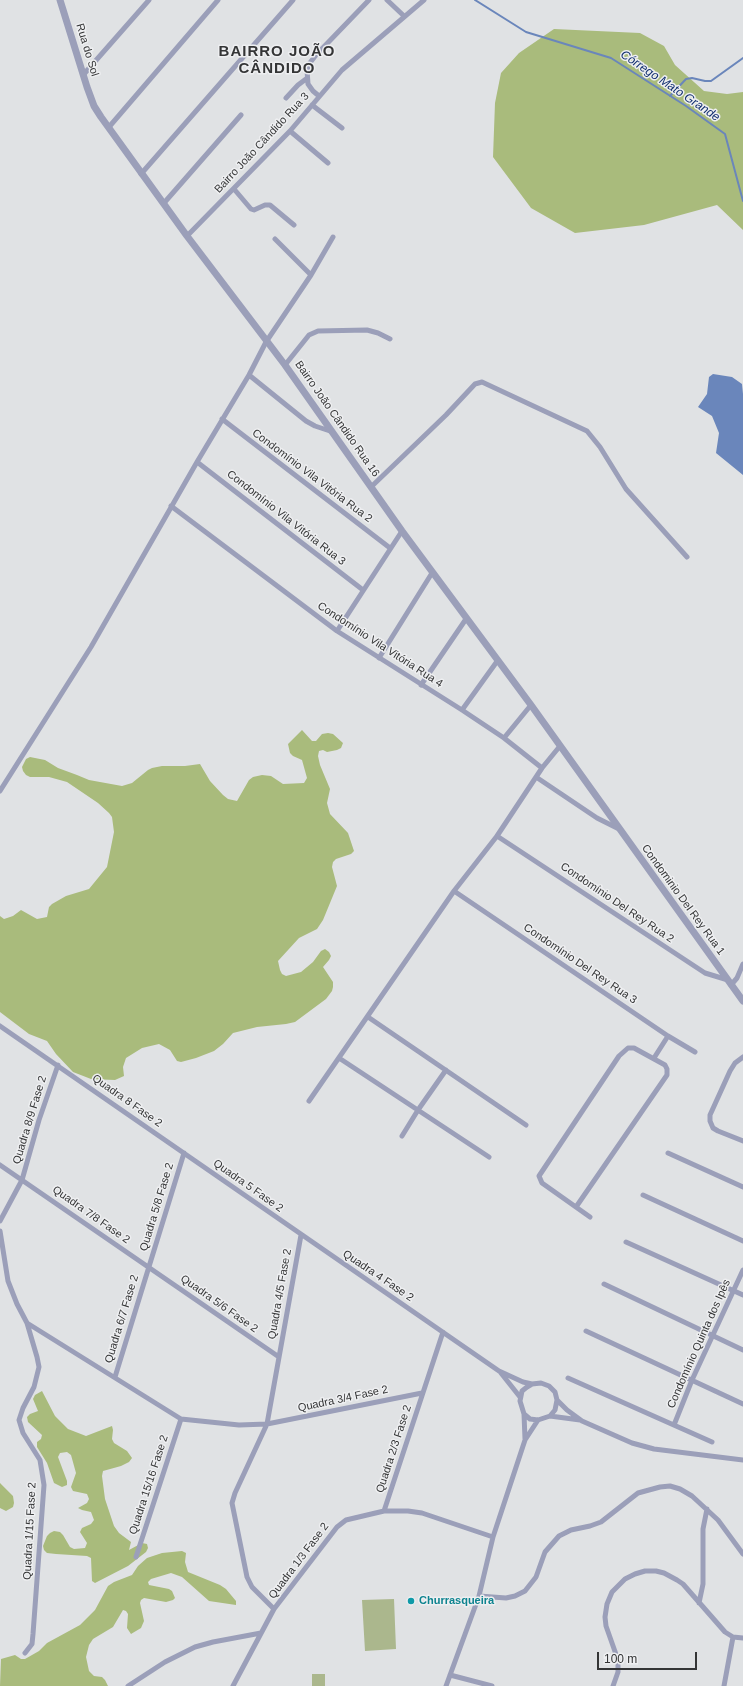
<!DOCTYPE html>
<meta charset="utf-8">
<style>
body{margin:0}
#map{position:relative;width:743px;height:1686px;overflow:hidden;background:#e0e2e4;font-family:Helvetica,sans-serif}
canvas{display:block}
.scale{position:absolute;left:597px;top:1652px;width:100px;height:18px;box-sizing:border-box;border:2px solid #343536;border-top:0;padding-left:5px;font-size:12px;line-height:14px;white-space:nowrap;color:#343536;-webkit-text-stroke:3px #eeeff1;paint-order:stroke}
</style>
<div id="map">
<canvas width="743" height="1686"></canvas>
<div class="scale">100 m</div>
</div>
<script>
const g = document.querySelector('canvas').getContext('2d');
g.lineJoin = 'round';
function paint(path, color) {
  g.fillStyle = color;
  g.fill(path, 'evenodd');
}
function poly(rows) {
  const path = new Path2D();
  for (const r of rows) {
    path.moveTo(r[0], r[1]);
    for (let i = 2; i < r.length; i += 2) path.lineTo(r[i], r[i + 1]);
  }
  return path;
}
function stroke(path, color, width, dash) {
  g.strokeStyle = color;
  g.lineWidth = width;
  g.lineCap = dash ? 'butt' : 'round';
  g.setLineDash(dash || []);
  g.stroke(path);
}
function label(font, color, halo, rows, align = 'center') {
  g.font = font + ' Helvetica,sans-serif';
  g.lineWidth = 3;
  g.setLineDash([]);
  g.textBaseline = 'middle';
  g.strokeStyle = halo;
  g.fillStyle = color;
  for (const [text, x, y, turn = 0] of rows) {
    g.save();
    g.translate(x, y);
    g.rotate((+turn || 0) * Math.PI / 180);
    g.textAlign = isNaN(turn) ? turn : align;
    if (halo) g.strokeText(text, 0, 0);
    g.fillText(text, 0, 0);
    g.restore();
  }
}
paint(poly([
 [394,1599,396,1649,365,1651,362,1600],
 [312,1674,325,1674,325,1686,312,1686]
]), '#abb78d');
paint(poly([
 [554,29,640,33,664,46,675,65,704,91,727,94,743,92,743,230,717,205,644,225,575,233,531,208,493,157,495,103,501,73,519,53],
 [302,730,312,741,316,741,322,734,328,733,333,734,343,743,341,748,337,750,327,752,323,750,319,751,318,756,320,765,330,789,327,803,330,814,348,833,354,851,351,854,336,859,333,862,332,867,337,886,323,920,317,929,299,938,278,961,280,970,282,974,286,976,301,972,313,962,321,951,325,949,329,952,331,956,329,960,323,967,333,982,333,987,332,991,326,999,295,1022,286,1024,257,1027,233,1033,223,1044,214,1051,196,1058,181,1062,177,1061,170,1050,159,1044,142,1048,126,1058,123,1067,124,1076,115,1080,91,1079,73,1072,56,1054,47,1041,29,1034,0,1012,0,916,4,919,13,916,21,910,37,919,47,917,49,907,52,904,66,896,89,889,107,867,114,832,112,817,109,813,98,803,67,782,49,777,30,777,26,775,23,771,22,767,26,759,30,757,45,760,58,768,77,775,89,780,122,786,132,783,148,770,152,768,162,766,185,766,200,764,210,781,223,795,228,799,237,801,249,780,253,777,262,775,271,776,283,784,304,783,307,778,302,760,293,756,290,753,288,744],
 [42,1391,55,1416,68,1429,86,1436,112,1426,113,1430,112,1439,114,1443,127,1451,132,1458,129,1462,121,1466,103,1471,102,1476,105,1499,114,1526,119,1533,131,1542,129,1550,142,1543,147,1544,148,1548,146,1552,128,1566,95,1583,92,1581,91,1558,87,1556,56,1554,47,1553,44,1550,43,1546,47,1536,50,1533,54,1531,60,1532,63,1535,70,1547,74,1549,85,1548,87,1543,80,1532,82,1528,91,1524,94,1520,91,1512,82,1510,78,1508,87,1503,89,1499,87,1494,73,1491,71,1487,76,1473,71,1455,67,1452,60,1453,58,1457,67,1481,67,1485,62,1487,54,1483,47,1463,37,1447,37,1442,41,1439,42,1435,28,1422,27,1417,30,1414,38,1411,33,1399,35,1395],
 [0,1483,13,1496,14,1503,13,1507,6,1511,0,1508],
 [182,1551,186,1553,185,1562,188,1572,220,1585,226,1589,236,1601,236,1605,209,1601,182,1577,171,1573,151,1579,148,1582,149,1585,169,1589,172,1591,175,1598,173,1600,166,1602,144,1598,141,1600,140,1603,144,1621,141,1628,131,1634,127,1628,128,1614,126,1611,123,1610,113,1627,93,1639,89,1645,86,1657,89,1671,94,1676,102,1677,105,1680,108,1686,0,1686,1,1659,15,1655,21,1659,25,1659,39,1651,47,1643,80,1625,95,1610,108,1586,114,1582,132,1575,138,1566,147,1558,162,1553]
]), '#a9bb7c');
paint(poly([
 [713,374,732,377,742,384,743,394,743,475,716,453,719,433,712,416,698,407,707,394,709,377]
]), '#6a86bb');
stroke(poly([
 [475,0,526,32,611,58,686,106,725,134,743,201],
 [670,96,686,79,692,78,705,81,711,81,743,58]
]), '#6a86bb', 2);
stroke(poly([
 [387,0,404,16],
 [84,74,149,0],
 [319,96,313,91,308,84,307,70,309,64,316,55,369,0],
 [286,98,298,85,306,79],
 [312,105,342,128],
 [109,127,218,0],
 [290,131,328,163],
 [141,174,293,0],
 [234,189,251,209,254,210,265,205,270,205,294,225],
 [164,203,241,115],
 [187,236,290,131,342,70,424,0],
 [275,239,311,275],
 [285,365,309,335,318,331,367,330,378,333,390,339],
 [249,375,306,421,315,426,330,431],
 [222,419,390,548],
 [197,462,363,590],
 [371,487,446,415,475,384,482,382,587,431,600,447,626,489,687,557],
 [171,506,337,631,462,710,504,738,542,768],
 [337,631,402,531],
 [379,658,432,573],
 [421,685,466,619],
 [462,710,498,660],
 [504,738,531,705],
 [536,777,597,818,617,828],
 [0,791,91,647,197,462,249,375,266,342,311,275,333,237],
 [497,836,705,973,728,980],
 [454,891,668,1036,695,1052],
 [731,985,737,978,743,964],
 [368,1017,526,1125],
 [0,1026,499,1371,523,1382,532,1384],
 [743,1057,735,1063,730,1071,710,1115,710,1121,713,1128,718,1131,743,1141],
 [339,1058,489,1157],
 [654,1058,668,1036],
 [309,1101,454,891,497,836,542,768,560,746],
 [402,1136,418,1110,446,1070],
 [668,1153,743,1187],
 [0,1165,279,1357],
 [643,1195,743,1241],
 [576,1207,667,1075,667,1069,665,1065,634,1048,628,1048,619,1056,539,1176,542,1183,590,1217],
 [0,1221,22,1180,39,1120,58,1065],
 [0,1231,8,1281,17,1304,27,1323,37,1357,39,1367,34,1387,23,1408,19,1420,23,1433,40,1460,44,1485,33,1634,32,1644,25,1653],
 [626,1242,743,1295],
 [604,1284,743,1350],
 [27,1323,181,1419,239,1425,267,1424,422,1393],
 [586,1331,743,1404],
 [501,1373,520,1397],
 [115,1377,184,1153],
 [568,1378,712,1442],
 [557,1400,555,1410,550,1416,538,1420,530,1419,524,1414,520,1401,522,1391,527,1387,532,1384,541,1383,549,1386,555,1392,557,1400,567,1410,582,1421,632,1443,654,1449,743,1460],
 [524,1414,525,1439],
 [550,1416,580,1420],
 [674,1425,692,1380,743,1270],
 [384,1511,443,1332],
 [136,1557,181,1419],
 [479,1596,506,1598,515,1596,525,1591,536,1577,545,1552,559,1536,571,1530,590,1526,601,1522,638,1493,660,1487,670,1486,680,1489,692,1496,718,1520,743,1554],
 [699,1603,703,1584,703,1529,707,1509],
 [274,1609,252,1587,247,1577,232,1503,235,1493,267,1424,301,1235],
 [450,1675,492,1686],
 [128,1686,165,1662,195,1647,213,1642,261,1633],
 [233,1686,274,1609,337,1527,346,1520,384,1511,408,1511,422,1513,493,1537],
 [446,1686,479,1596,493,1537,525,1440,538,1420],
 [613,1686,618,1672,618,1660,606,1626,605,1617,607,1604,612,1592,625,1579,635,1574,645,1571,656,1571,664,1573,677,1580,683,1584,725,1632,733,1637,743,1638],
 [724,1686,733,1637]
]), '#9b9fb9', 5);
stroke(poly([
 [60,0,87,87,94,106,101,117,187,236,285,365,402,531,531,705,743,1001]
]), '#9b9fb9', 7);
for (const [x, y, r, color] of [
 [411,1601,4,"#0f9aa8"]
]) {
  const dot = new Path2D();
  dot.arc(x, y, r, 0, 2 * Math.PI);
  g.fillStyle = color;
  g.fill(dot);
  stroke(dot, '#eeeff1', 1.5);
}
label('11px', '#343536', '#eeeff1', [
 ["Rua do Sol",87,50,73],
 ["Bairro João Cândido Rua 3",262,143,-47],
 ["Bairro João Cândido Rua 16",337,419,55],
 ["Condomínio Vila Vitória Rua 2",312,476,37],
 ["Condomínio Vila Vitória Rua 3",286,518,38],
 ["Condomínio Vila Vitória Rua 4",380,645,33],
 ["Condominio Del Rey Rua 1",683,900,54],
 ["Condomínio Del Rey Rua 2",617,903,34],
 ["Condomínio Del Rey Rua 3",580,964,34],
 ["Quadra 8 Fase 2",127,1101,35],
 ["Quadra 8/9 Fase 2",30,1120,-73],
 ["Quadra 5 Fase 2",248,1186,35],
 ["Quadra 5/8 Fase 2",157,1207,-73],
 ["Quadra 7/8 Fase 2",91,1215,35],
 ["Quadra 4 Fase 2",378,1276,34],
 ["Quadra 4/5 Fase 2",280,1294,-80],
 ["Quadra 5/6 Fase 2",219,1304,35],
 ["Quadra 6/7 Fase 2",122,1319,-73],
 ["Condomínio Quinta dos Ipês",699,1344,-66],
 ["Quadra 3/4 Fase 2",343,1399,-12],
 ["Quadra 2/3 Fase 2",394,1449,-72],
 ["Quadra 15/16 Fase 2",149,1485,-72],
 ["Quadra 1/15 Fase 2",30,1531,-87],
 ["Quadra 1/3 Fase 2",299,1561,-53]
]);
label('bold 11px', '#0d838f', '#eeeff1', [
 ["Churrasqueira",419,1601]
], 'left');
label('italic 12px', '#123070', '#eeeff1', [
 ["Córrego Mato Grande",670,86,34]
]);
g.letterSpacing = '1px';
label('bold 15px', '#343536', '#eeeff1', [
 ["BAIRRO JOÃO",277,52],
 ["CÂNDIDO",277,69]
]);
g.letterSpacing = '0px';
</script>
